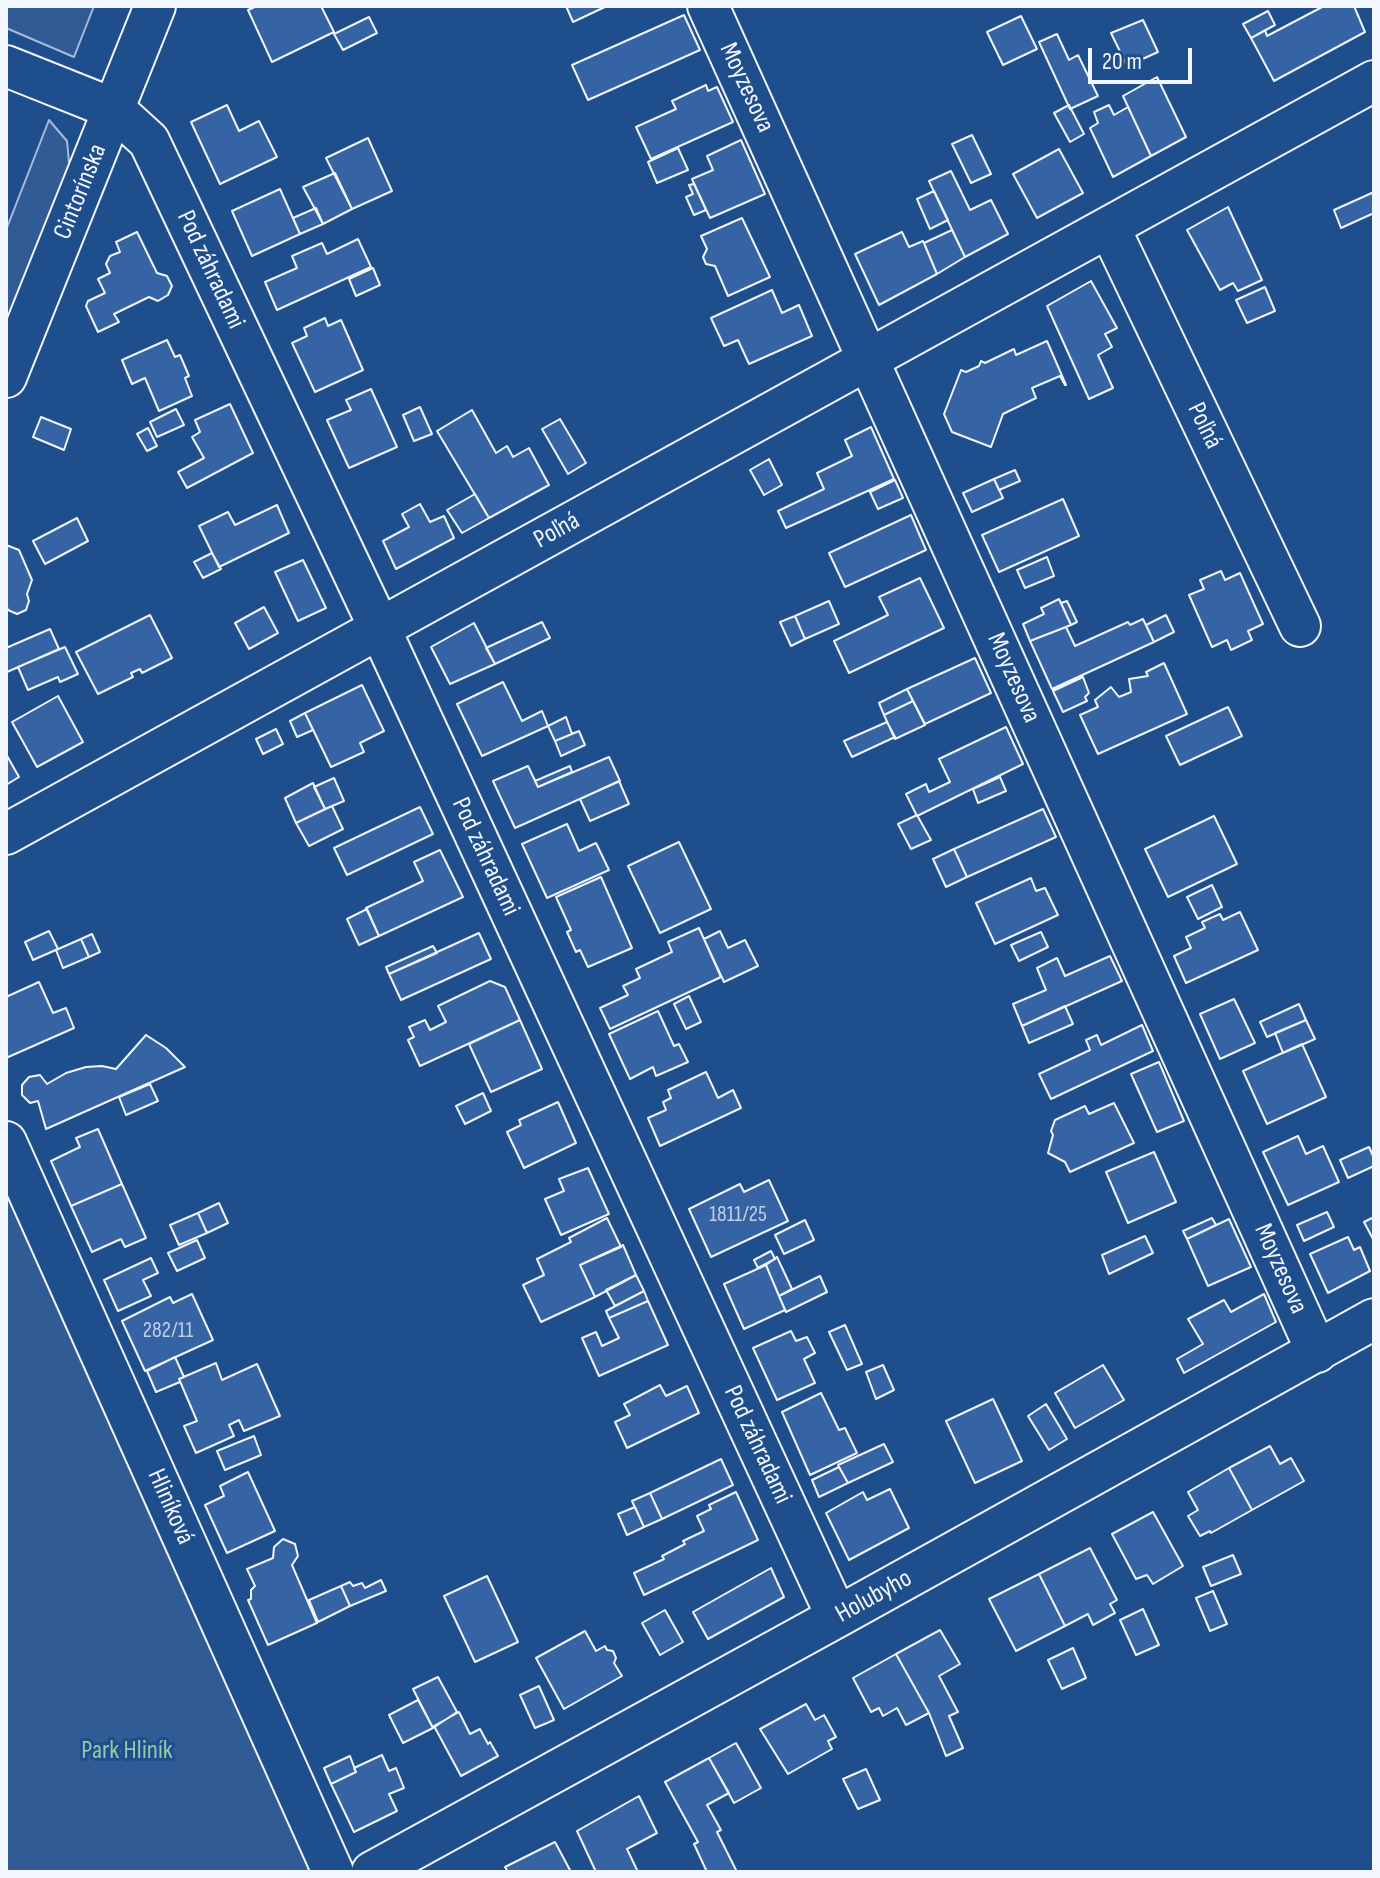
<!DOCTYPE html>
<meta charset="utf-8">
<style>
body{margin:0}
#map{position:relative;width:1380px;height:1878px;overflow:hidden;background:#1f4e8c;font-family:"Sofia Sans Condensed",sans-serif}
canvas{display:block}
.frame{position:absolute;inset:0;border:8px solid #f2f6ff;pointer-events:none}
.scale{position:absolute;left:1088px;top:48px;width:104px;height:36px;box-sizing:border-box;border:4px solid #f2f6ff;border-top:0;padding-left:10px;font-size:24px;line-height:28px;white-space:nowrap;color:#f2f6ff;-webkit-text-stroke:6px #1f4e8c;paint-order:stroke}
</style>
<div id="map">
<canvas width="1380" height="1878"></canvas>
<div class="frame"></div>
<div class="scale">20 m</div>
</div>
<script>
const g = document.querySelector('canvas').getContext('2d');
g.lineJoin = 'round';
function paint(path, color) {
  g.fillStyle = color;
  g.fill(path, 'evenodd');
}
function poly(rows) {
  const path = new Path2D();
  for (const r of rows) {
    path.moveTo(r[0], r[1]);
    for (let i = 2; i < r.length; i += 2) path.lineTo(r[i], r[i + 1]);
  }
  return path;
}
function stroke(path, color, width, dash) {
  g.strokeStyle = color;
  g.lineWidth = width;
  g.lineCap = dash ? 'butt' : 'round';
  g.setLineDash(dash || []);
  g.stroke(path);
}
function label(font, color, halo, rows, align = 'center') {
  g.font = font + ' "Sofia Sans Condensed",sans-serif';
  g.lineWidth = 6;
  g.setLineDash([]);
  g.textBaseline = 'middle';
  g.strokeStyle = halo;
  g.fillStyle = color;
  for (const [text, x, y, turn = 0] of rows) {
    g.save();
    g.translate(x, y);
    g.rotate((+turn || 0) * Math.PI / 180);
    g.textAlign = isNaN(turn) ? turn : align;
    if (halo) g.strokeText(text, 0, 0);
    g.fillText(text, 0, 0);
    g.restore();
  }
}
const green = poly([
 [6,6,94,6,74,57,6,28,6,6],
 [49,120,67,141,70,173,6,335,6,230,49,120],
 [6,1191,310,1861,308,1872,6,1872,6,1191]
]);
paint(green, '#305b95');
stroke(green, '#a8bbd7', 2);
const building = poly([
 [257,6,321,6,334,32,272,62,248,10,257,6],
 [566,6,607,6,573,22,566,6],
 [1324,6,1354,6,1365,32,1274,81,1251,38,1265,30,1267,36,1324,6],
 [1268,11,1275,25,1251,38,1243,24,1268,11],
 [684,15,700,50,588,100,572,65,684,15],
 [1021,16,1037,49,1003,65,987,32,1021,16],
 [369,17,377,33,343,50,334,34,369,17],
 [1143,20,1158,52,1127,66,1111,33,1143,20],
 [1057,34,1069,60,1078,55,1098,96,1070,109,1039,42,1057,34],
 [1157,77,1186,137,1151,156,1123,96,1157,77],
 [706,85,708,91,717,87,733,122,651,159,636,127,676,109,672,101,706,85],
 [227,105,239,131,259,121,277,157,220,184,191,122,227,105],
 [1069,105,1084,134,1070,142,1054,113,1069,105],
 [1109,105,1114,115,1128,107,1151,156,1113,177,1090,128,1098,123,1094,112,1109,105],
 [972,135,991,174,971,183,952,144,972,135],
 [368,138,392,191,352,209,326,158,368,138],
 [741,140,765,194,710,218,692,179,713,170,707,156,741,140],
 [678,148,688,170,657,183,648,162,678,148],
 [1059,149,1083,193,1037,218,1013,174,1059,149],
 [951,171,970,210,991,200,1008,234,965,257,929,181,951,171],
 [335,173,352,209,323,224,303,187,335,173],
 [694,184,706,210,694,215,686,197,693,194,689,185,694,184],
 [280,189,300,234,252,256,232,211,280,189],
 [934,191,948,220,930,229,917,199,934,191],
 [1374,192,1374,213,1341,228,1334,210,1374,192],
 [1228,207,1262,280,1238,291,1233,283,1220,290,1187,230,1228,207],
 [316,208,323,224,300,234,293,218,316,208],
 [742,218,770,277,728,296,715,266,706,264,703,257,707,249,701,236,742,218],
 [952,230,965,257,937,274,924,243,952,230],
 [137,232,157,273,167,276,172,286,168,295,158,301,149,297,114,314,119,322,98,332,86,306,88,301,105,293,98,279,110,273,106,264,110,256,120,252,116,242,137,232],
 [902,232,909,247,923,241,937,274,879,305,855,254,902,232],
 [358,239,371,267,277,310,265,282,297,268,292,256,322,243,327,254,358,239],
 [373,268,380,285,356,296,349,279,373,268],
 [1091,281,1117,328,1105,334,1112,347,1098,355,1113,388,1089,399,1047,306,1091,281],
 [1265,287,1275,311,1247,323,1236,300,1265,287],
 [772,290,782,313,799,305,812,336,749,364,738,340,724,346,711,318,772,290],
 [325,318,328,326,341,320,363,370,315,392,292,343,307,336,304,328,325,318],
 [167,340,175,357,180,355,189,376,185,378,192,396,159,411,145,378,132,384,122,360,167,340],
 [1047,341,1066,385,1065,385,1060,376,1032,388,1036,398,1003,414,991,447,952,432,944,414,961,370,966,372,979,366,981,361,985,363,1014,349,1016,355,1047,341],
 [371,389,397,447,349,468,327,420,351,410,346,400,371,389],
 [230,404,253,453,187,488,178,472,204,458,192,437,200,432,195,420,230,404],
 [420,407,432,434,414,441,403,415,420,407],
 [176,409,184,425,157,437,150,422,176,409],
 [472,410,496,453,507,446,513,457,529,448,549,485,489,518,437,431,472,410],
 [41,417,71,429,64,450,33,437,41,417],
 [560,419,586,463,568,474,542,429,560,419],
 [871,427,894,479,786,528,778,511,824,489,817,473,852,456,845,440,871,427],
 [148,428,157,446,147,451,137,434,148,428],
 [769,459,782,485,764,495,750,470,769,459],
 [1015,470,1020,481,999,490,994,479,1015,470],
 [994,479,1003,498,972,512,963,493,994,479],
 [895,480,903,498,878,509,870,492,895,480],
 [475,494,489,518,462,533,447,510,475,494],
 [1063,499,1079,536,999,572,982,535,1063,499],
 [420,504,430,522,444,516,454,538,396,569,383,541,409,527,402,514,420,504],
 [277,505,289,533,219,567,199,526,228,512,235,525,277,505],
 [911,515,926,550,845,587,829,553,911,515],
 [77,518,88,541,45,564,33,541,77,518],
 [6,545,19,550,32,580,27,594,29,601,26,610,17,614,8,610,6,604,6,545],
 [212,553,221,569,203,578,194,562,212,553],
 [1047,557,1054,576,1025,588,1017,570,1047,557],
 [303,560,326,608,298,621,275,572,303,560],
 [1221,571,1225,580,1240,573,1263,624,1248,631,1252,640,1231,650,1227,640,1212,647,1189,595,1204,589,1200,580,1221,571],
 [920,578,944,628,849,673,834,641,888,615,879,597,920,578],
 [1059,599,1071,625,1030,641,1023,624,1044,614,1041,608,1059,599],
 [829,601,839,624,805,639,795,616,829,601],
 [1067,601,1077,622,1071,625,1061,603,1067,601],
 [264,607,278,633,249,649,235,623,264,607],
 [150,615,172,658,142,673,140,669,131,673,133,677,98,694,76,652,150,615],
 [1166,615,1174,632,1154,642,1146,625,1166,615],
 [795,616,805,639,791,646,780,622,795,616],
 [1143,619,1154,642,1052,689,1030,641,1066,627,1075,646,1128,622,1130,625,1143,619],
 [542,622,550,638,495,664,486,648,542,622],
 [474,623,495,664,450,684,431,647,474,623],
 [50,629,59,649,7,672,6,648,50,629],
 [65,647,78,674,60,682,58,677,28,690,18,667,65,647],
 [975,658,991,693,925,724,907,689,975,658],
 [1164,663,1187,714,1098,754,1080,715,1098,707,1095,700,1111,687,1119,697,1131,692,1129,679,1148,676,1146,672,1164,663],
 [1083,677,1089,693,1085,697,1087,701,1063,712,1053,691,1083,677],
 [503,682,522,721,542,711,548,726,482,756,457,704,503,682],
 [362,685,384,731,360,743,364,752,331,767,305,713,362,685],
 [907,689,913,701,884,715,879,703,907,689],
 [58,696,83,742,37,767,12,722,58,696],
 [913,701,925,725,895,739,884,715,913,701],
 [1228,707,1242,736,1180,765,1166,736,1228,707],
 [305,713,313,730,297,737,290,721,305,713],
 [566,717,572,734,555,741,548,726,566,717],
 [887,722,895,737,852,757,844,741,887,722],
 [1006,727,1023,764,917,816,906,794,926,784,929,792,950,782,939,759,1006,727],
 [276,729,283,744,263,754,256,739,276,729],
 [579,731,585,745,561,756,555,741,579,731],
 [6,754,19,777,6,785,6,754],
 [609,757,620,781,515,828,493,781,528,766,538,787,609,757],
 [570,766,572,772,538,787,535,781,570,766],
 [1000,777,1006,791,978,803,973,789,1000,777],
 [334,778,344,801,325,809,314,787,334,778],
 [619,781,629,804,590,821,580,799,619,781],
 [313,783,325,809,296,823,285,798,313,783],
 [332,806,343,829,309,846,296,823,332,806],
 [420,807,433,834,347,875,334,848,420,807],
 [1043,809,1056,837,967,877,954,849,1043,809],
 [917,815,931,840,911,849,898,824,917,815],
 [1214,816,1237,864,1168,897,1145,849,1214,816],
 [567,824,579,851,596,843,609,870,547,898,522,844,567,824],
 [679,842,711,909,660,933,628,866,679,842],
 [954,849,967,877,946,887,933,859,954,849],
 [440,850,463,897,379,936,366,908,423,881,414,862,440,850],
 [601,877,632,948,588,967,580,950,576,952,567,932,571,930,556,897,601,877],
 [1031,878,1036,891,1045,888,1058,915,995,944,976,903,1031,878],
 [1212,885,1222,907,1198,919,1187,897,1212,885],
 [367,909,379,936,359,945,347,919,367,909],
 [1240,912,1258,950,1186,983,1174,956,1191,948,1186,937,1205,928,1202,922,1220,914,1223,920,1240,912],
 [699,928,721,977,610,1029,600,1008,628,995,623,986,640,978,636,969,672,952,668,942,699,928],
 [49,931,58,949,33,960,25,942,49,931],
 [720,931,728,948,745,940,758,966,724,982,704,939,720,931],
 [1041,932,1048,947,1019,961,1011,945,1041,932],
 [479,933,491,959,401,1000,389,974,479,933],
 [92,934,100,952,89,957,81,939,92,934],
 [81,939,89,957,63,968,56,950,81,939],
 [433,946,437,953,389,974,386,967,433,946],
 [1110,956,1122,981,1022,1026,1013,1004,1046,990,1037,968,1057,958,1065,976,1110,956],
 [490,981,505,987,520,1020,420,1066,408,1040,414,1037,409,1027,425,1020,430,1030,446,1022,438,1006,490,981],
 [39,982,53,1013,66,1008,74,1028,6,1058,6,997,39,982],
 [689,996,701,1022,686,1029,674,1004,689,996],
 [1234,999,1255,1043,1220,1059,1200,1014,1234,999],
 [1299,1004,1306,1020,1267,1037,1260,1022,1299,1004],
 [1065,1006,1073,1024,1029,1043,1022,1026,1065,1006],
 [658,1011,674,1046,679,1044,688,1062,656,1076,653,1067,630,1079,609,1034,658,1011],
 [520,1020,542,1069,491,1092,469,1044,520,1020],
 [1306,1020,1315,1039,1283,1053,1275,1033,1306,1020],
 [1142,1025,1153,1051,1051,1099,1039,1074,1090,1050,1086,1040,1097,1035,1101,1045,1142,1025],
 [146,1035,166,1048,185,1067,46,1129,38,1101,30,1103,22,1095,22,1085,29,1077,40,1075,47,1084,66,1073,86,1067,102,1066,116,1069,146,1035],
 [1302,1044,1326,1097,1267,1124,1243,1071,1302,1044],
 [1159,1062,1184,1121,1157,1132,1131,1074,1159,1062],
 [706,1072,718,1098,733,1090,741,1108,660,1146,648,1118,666,1110,663,1102,671,1098,668,1090,706,1072],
 [150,1084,158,1101,126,1115,119,1097,150,1084],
 [483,1093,491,1111,465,1124,456,1106,483,1093],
 [558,1102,576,1143,524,1168,507,1132,521,1125,519,1120,558,1102],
 [1114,1103,1134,1143,1070,1172,1065,1162,1048,1153,1053,1135,1051,1131,1055,1120,1085,1106,1089,1114,1114,1103],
 [98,1129,122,1184,71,1206,51,1161,80,1147,76,1138,98,1129],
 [1298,1136,1306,1154,1323,1146,1339,1182,1288,1205,1263,1152,1298,1136],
 [1369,1147,1374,1158,1374,1166,1348,1178,1340,1160,1369,1147],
 [1154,1152,1176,1202,1128,1223,1106,1172,1154,1152],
 [588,1168,609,1214,561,1235,545,1199,564,1191,559,1179,588,1168],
 [769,1180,788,1221,711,1257,689,1209,740,1184,744,1192,769,1180],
 [122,1184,146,1238,125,1247,121,1239,92,1252,71,1206,122,1184],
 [219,1203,228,1223,207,1233,198,1213,219,1203],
 [1327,1212,1334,1227,1304,1241,1297,1225,1327,1212],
 [198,1213,207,1233,179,1245,170,1225,198,1213],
 [1374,1217,1374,1241,1364,1222,1374,1217],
 [607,1218,621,1247,580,1265,595,1297,541,1322,523,1285,544,1275,537,1259,571,1242,569,1238,607,1218],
 [1212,1218,1216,1225,1187,1239,1183,1231,1212,1218],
 [1229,1219,1251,1267,1208,1286,1187,1239,1229,1219],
 [805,1220,814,1240,784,1254,775,1235,805,1220],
 [1145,1236,1153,1253,1109,1274,1102,1255,1145,1236],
 [1348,1237,1354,1250,1360,1247,1370,1271,1328,1293,1310,1254,1348,1237],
 [197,1240,205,1258,177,1271,168,1253,197,1240],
 [623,1245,636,1275,595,1297,580,1265,623,1245],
 [771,1251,775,1259,758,1268,754,1260,771,1251],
 [777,1257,792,1289,779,1296,766,1265,777,1257],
 [151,1258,158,1273,143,1280,151,1296,118,1311,104,1280,151,1258],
 [766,1265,785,1310,744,1329,724,1284,766,1265],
 [636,1275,644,1291,615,1306,606,1290,636,1275],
 [820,1276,827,1292,786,1312,779,1296,820,1276],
 [644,1291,648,1301,609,1318,606,1311,644,1291],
 [192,1294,213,1340,145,1371,122,1321,170,1297,173,1303,192,1294],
 [1264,1294,1276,1322,1184,1373,1177,1359,1203,1344,1188,1319,1224,1300,1231,1312,1264,1294],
 [648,1301,668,1345,599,1376,582,1338,596,1332,602,1346,619,1338,609,1318,648,1301],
 [845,1325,862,1364,847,1370,829,1332,845,1325],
 [791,1331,796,1341,807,1337,815,1353,804,1359,815,1383,777,1400,753,1348,791,1331],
 [175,1357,184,1377,179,1379,180,1382,156,1392,147,1371,175,1357],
 [216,1363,222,1380,257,1364,280,1416,244,1431,239,1420,229,1425,234,1436,196,1453,184,1426,197,1421,179,1379,216,1363],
 [883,1365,894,1390,876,1399,866,1372,883,1365],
 [1103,1365,1124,1400,1075,1428,1055,1393,1103,1365],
 [660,1385,666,1396,687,1386,699,1413,627,1448,615,1422,630,1415,624,1404,660,1385],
 [821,1393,839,1430,845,1428,857,1453,810,1475,782,1412,821,1393],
 [993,1399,1022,1461,975,1483,946,1421,993,1399],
 [1046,1404,1067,1439,1049,1450,1028,1416,1046,1404],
 [254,1436,261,1455,225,1470,217,1451,254,1436],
 [884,1444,893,1462,848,1483,838,1465,884,1444],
 [1270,1446,1280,1464,1291,1458,1304,1481,1252,1510,1229,1468,1270,1446],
 [721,1459,733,1485,662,1519,650,1493,721,1459],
 [839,1467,848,1483,819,1497,812,1480,839,1467],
 [1229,1468,1252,1510,1211,1533,1210,1531,1200,1536,1188,1516,1198,1510,1188,1492,1229,1468],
 [248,1472,275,1531,227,1553,205,1505,224,1496,220,1486,248,1472],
 [890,1489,909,1528,849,1560,826,1513,863,1492,867,1500,890,1489],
 [736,1492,758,1540,644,1595,634,1573,664,1559,662,1556,685,1544,683,1541,704,1531,697,1516,711,1509,709,1505,736,1492],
 [650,1493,662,1519,644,1527,632,1501,650,1493],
 [635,1507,644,1527,627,1535,618,1514,635,1507],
 [1153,1512,1183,1566,1153,1584,1147,1575,1136,1579,1112,1534,1153,1512],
 [283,1539,295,1544,298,1556,292,1565,317,1623,268,1645,248,1600,251,1599,251,1590,255,1586,247,1569,273,1558,274,1547,283,1539],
 [1090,1548,1117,1600,1110,1604,1115,1613,1093,1625,1088,1614,1065,1626,1039,1574,1090,1548],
 [1233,1555,1241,1574,1211,1586,1203,1567,1233,1555],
 [771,1568,784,1597,708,1639,693,1612,771,1568],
 [1039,1574,1065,1626,1016,1651,989,1599,1039,1574],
 [487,1576,518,1642,475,1662,444,1596,487,1576],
 [381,1580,386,1591,350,1606,341,1586,350,1582,353,1586,362,1583,365,1588,381,1580],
 [341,1586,350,1606,318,1622,309,1600,341,1586],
 [1213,1591,1227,1624,1210,1631,1196,1598,1213,1591],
 [1143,1609,1159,1645,1136,1655,1120,1620,1143,1609],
 [665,1610,683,1642,660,1655,642,1623,665,1610],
 [940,1630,960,1664,939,1676,958,1712,949,1716,963,1748,946,1756,929,1713,896,1654,940,1630],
 [585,1631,596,1651,605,1646,607,1650,613,1651,616,1658,614,1663,622,1676,564,1709,536,1658,585,1631],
 [1073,1648,1086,1678,1062,1689,1048,1660,1073,1648],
 [896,1654,929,1713,906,1725,897,1708,883,1716,879,1708,871,1712,853,1678,896,1654],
 [438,1677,457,1712,433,1728,413,1689,438,1677],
 [539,1686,554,1720,535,1728,520,1695,539,1686],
 [418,1700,433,1728,403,1743,389,1715,418,1700],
 [806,1704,815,1720,824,1715,836,1737,828,1741,832,1749,788,1774,760,1729,806,1704],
 [459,1712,470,1734,480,1729,488,1744,490,1742,498,1756,461,1776,434,1726,459,1712],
 [736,1743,761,1788,734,1803,709,1758,736,1743],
 [382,1755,389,1771,396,1768,404,1788,389,1794,397,1811,354,1832,331,1784,356,1772,354,1768,382,1755],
 [350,1756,356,1772,331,1784,324,1768,350,1756],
 [709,1758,729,1793,707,1805,721,1830,717,1832,737,1872,707,1872,694,1844,698,1842,665,1782,709,1758],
 [866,1769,880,1800,858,1809,843,1779,866,1769],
 [639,1796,657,1833,627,1849,638,1872,596,1872,577,1831,639,1796],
 [555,1842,571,1872,508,1872,505,1867,555,1842]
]);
paint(building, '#3563a3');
stroke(building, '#f2f6ff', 2);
const minor = poly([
 [708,6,1317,1352],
 [6,66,114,109,149,141,380,629,837,1617],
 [1109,227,1300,626],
 [6,377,155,6],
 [6,834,1374,81],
 [6,1142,333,1872],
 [372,1872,837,1617,1374,1319]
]);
stroke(minor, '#f2f6ff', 44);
stroke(minor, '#1f4e8c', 40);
label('22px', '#c3d1e8', null, [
 ["1811/25",738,1215],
 ["282/11",168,1331]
]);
label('26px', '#f2f6ff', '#1f4e8c', [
 ["Moyzesova",746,88,65],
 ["Cintorínska",81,192,-68],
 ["Pod záhradami",210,270,65],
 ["Poľná",1204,426,64],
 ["Poľná",557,531,-29],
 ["Moyzesova",1013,678,66],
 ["Pod záhradami",485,857,65],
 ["Moyzesova",1280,1269,66],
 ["Pod záhradami",757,1445,65],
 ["Hliníková",170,1507,66],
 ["Holubyho",874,1597,-29]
]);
label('26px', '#97c8a6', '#1f4e8c', [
 ["Park Hliník",127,1751]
]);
</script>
